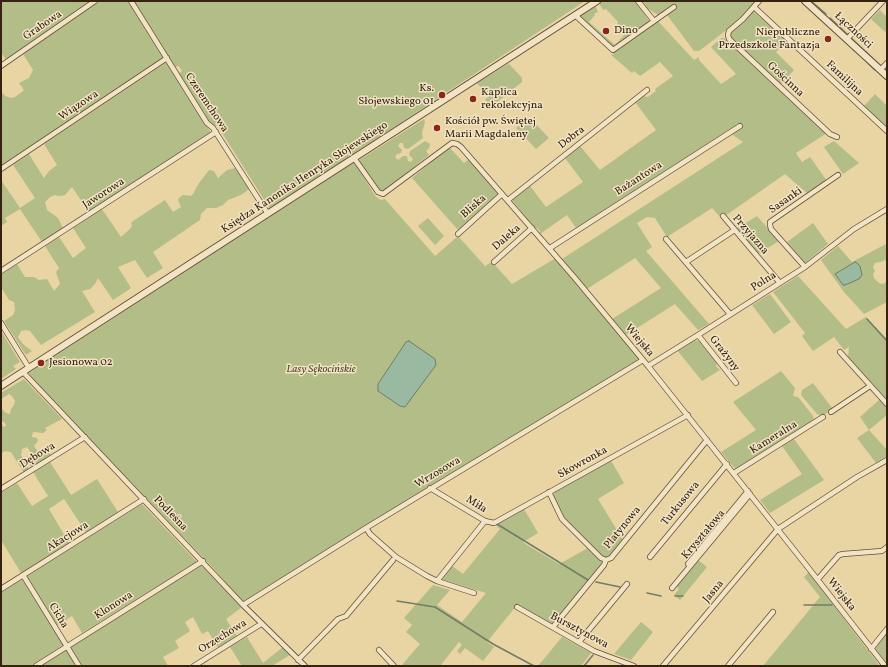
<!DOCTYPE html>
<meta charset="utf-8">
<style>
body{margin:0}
#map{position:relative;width:888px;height:667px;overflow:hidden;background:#e9d4a4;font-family:Vollkorn,serif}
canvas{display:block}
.frame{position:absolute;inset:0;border:2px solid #352310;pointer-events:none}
</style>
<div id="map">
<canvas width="888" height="667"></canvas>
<div class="frame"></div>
</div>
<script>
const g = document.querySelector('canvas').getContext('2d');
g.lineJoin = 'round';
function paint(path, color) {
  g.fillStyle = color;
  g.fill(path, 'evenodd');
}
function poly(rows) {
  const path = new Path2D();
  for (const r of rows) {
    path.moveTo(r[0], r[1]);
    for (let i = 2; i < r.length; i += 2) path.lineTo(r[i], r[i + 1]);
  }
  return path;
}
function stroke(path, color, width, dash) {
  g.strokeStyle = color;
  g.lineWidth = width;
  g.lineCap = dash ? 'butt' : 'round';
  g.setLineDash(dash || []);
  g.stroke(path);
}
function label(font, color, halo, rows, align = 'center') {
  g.font = font + ' Vollkorn,serif';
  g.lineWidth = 3;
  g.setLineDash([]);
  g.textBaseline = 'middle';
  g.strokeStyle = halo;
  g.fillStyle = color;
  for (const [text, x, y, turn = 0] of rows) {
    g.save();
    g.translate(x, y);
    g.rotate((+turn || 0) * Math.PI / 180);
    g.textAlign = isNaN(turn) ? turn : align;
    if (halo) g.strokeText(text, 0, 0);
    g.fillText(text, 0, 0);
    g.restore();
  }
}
paint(poly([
 [1,1,91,1,6,60,1,52],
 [100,1,128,1,164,57,1,167,1,91,5,96,11,98,15,97,23,91,24,90,19,83,29,78,33,70,23,54],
 [134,1,585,1,270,209,217,125,214,127,210,124,179,75,179,73,182,71,179,66,175,67],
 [600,1,636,1,650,22,613,48,578,16,587,10,588,11,595,7,596,7,598,12,594,14,595,15,589,22,615,45,626,33,621,27,620,28,617,24,618,22,606,9,603,10,600,5],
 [643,1,757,1,741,19,699,51,694,51,667,15,675,10,672,5,658,15,648,9],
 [880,10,887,17,887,30,885,32,871,19],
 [753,11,787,41,776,52,794,70,780,85,732,41,731,36,731,32],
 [657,20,694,60,699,57,699,60,721,84,736,74,711,47,721,38,724,38,827,133,796,153,802,162,810,157,827,181,808,194,785,174,725,216,724,216,721,218,712,208,667,237,655,218,647,217,637,223,652,247,646,251,709,324,698,330,675,304,626,335,612,319,661,288,635,258,587,289,562,259,743,142,730,133,741,126,739,123,576,228,567,215,540,234,540,231,537,228,535,228,512,200,530,186,546,207,583,182,565,158,580,146,600,170,656,130,635,102,643,96,648,97,656,91,655,89,673,76,660,62,640,76,634,71,632,73,611,55,614,53,614,51],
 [167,62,211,133,89,212,72,187,65,195,59,196,55,195,50,197,45,202,47,210,58,218,63,228,42,242,20,209,5,218,7,222,1,226,1,180,20,208,35,198,13,165,29,154,44,178,49,171,57,165,44,144],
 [508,64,510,65,522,78,522,82,491,107,485,99,489,97,477,83],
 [875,94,887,106,887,125,886,126,864,106],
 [424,119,425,122,422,133,423,138,408,149,404,148,403,143,400,143,398,146,402,150,401,153,397,154,395,157,398,160,403,156,407,156,408,161,411,162,413,159,409,155,410,151,425,141,430,144,429,148,426,151,429,155,384,191,379,190,371,178,372,177,368,175,359,160],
 [532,120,549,138,536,149,516,128,526,121,530,122],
 [834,141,859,163,843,174,824,147],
 [449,147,464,163,469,159,499,194,458,230,412,178],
 [354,162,376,197,381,200,385,199,435,256,458,236,485,266,490,263,494,264,512,284,556,258,640,360,430,486,243,603,215,570,35,382,29,373],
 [235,168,249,189,241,195,228,200,223,205,216,208,207,208,201,214,200,220,153,252,163,268,147,278,135,260,118,267,131,288,113,300,98,278,95,284,90,289,82,291,95,312,41,345,30,331,26,330,21,331,18,337,19,339,24,345,32,351,26,355,4,321,13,315,15,310,14,302,9,300,1,287,1,275,17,264,25,277,34,277,39,280,47,279,54,291,60,284,56,272,59,268,45,246,59,237,73,258,86,248,73,228,102,209,121,237,131,228,132,225,131,223,133,221,165,200,173,212,181,207,178,200,180,197,183,195,191,196,193,194,199,183,209,170,214,171,218,178,227,170],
 [757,216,779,241,758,254,736,229],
 [428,218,444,236,435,245,418,226],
 [813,223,828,244,805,263,787,242],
 [886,244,887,245,887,262,884,259,884,261,875,263,873,267,875,271,873,274,874,278,879,283,882,284,887,282,887,302,864,314,844,292,821,260,838,246,852,262],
 [855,263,857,263,860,266,862,275,845,285,843,285,841,283,836,273],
 [798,276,846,329,866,317,887,339,887,400,849,359,848,356,849,347,844,350,834,337,813,351,802,336,805,333,773,292],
 [770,294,791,322,774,334,752,305],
 [1,331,20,362,13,366,16,369,1,379],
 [693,340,699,341,717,363,716,366,720,370,702,381,677,350,681,349],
 [781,371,795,388,793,396,798,397,813,416,814,421,736,470,721,452,756,430,733,402],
 [24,379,62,419,47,427,45,428,47,430,43,433,33,432,32,437,37,438,38,441,34,446,38,452,48,450,51,455,31,467,27,457,31,453,27,447,22,449,21,455,29,469,24,473,11,452,5,451,1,453,1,424,4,427,6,426,5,423,1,420,1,408,6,413,10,414,11,409,14,405,15,401,12,396,9,394,1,399,1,393],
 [813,383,833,409,822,416,817,414,801,395,802,390],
 [880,399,887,406,887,415,869,430,887,450,887,456,876,463,857,438,869,430,860,417],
 [794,439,824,480,770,513,760,500,802,474,782,446],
 [610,459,624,483,598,499,623,540,610,556,608,558,604,558,565,519,553,497,555,492,559,488],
 [50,462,71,495,97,479,118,512,86,532,64,499,49,509,69,543,21,573,1,540,1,493,17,483,32,506,48,496,33,472],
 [142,504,197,562,82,633,72,616,56,626,25,577],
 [524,509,538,533,523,542,527,545,559,564,588,548,601,561,602,565,556,621,552,623,549,623,542,620,517,605,487,642,494,647,483,661,465,648,460,654,457,651,462,645,459,642,440,666,401,666,420,644,406,632,412,625,404,618,433,585,450,590,437,605,462,622,486,593,440,579,451,565,463,574,500,529,495,525],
 [698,560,707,567,680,600,674,595,679,589,676,586],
 [201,565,242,607,226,619,237,636,218,648,208,631,202,634,193,617,185,622,190,631,175,641,179,648,163,657,168,666,81,666,70,648],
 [809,572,853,631,880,666,763,666,820,597,804,577],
 [23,578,64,645,31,666,1,666,1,592],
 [641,622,653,632,631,660,614,654],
 [887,633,887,664,875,649],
 [247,637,263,663,283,647,290,655,272,666,242,666,230,647],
 [562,637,591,653,581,666,538,666],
 [67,650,77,666,41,666]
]), '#b3bd88');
const water = poly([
 [855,262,857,263,860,266,862,275,859,279,845,285,843,285,835,274,855,262],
 [409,341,435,359,436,365,405,407,400,406,378,391,378,384,406,342,409,341]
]);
paint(water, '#99b9a1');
stroke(water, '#717d67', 1);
stroke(poly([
 [801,1,802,2],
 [811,1,826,14],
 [830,18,848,35],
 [851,38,881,66],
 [869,64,875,70],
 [882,75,887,80],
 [867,319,887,341],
 [497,524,588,580],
 [596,582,620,587],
 [647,593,661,596],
 [675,596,683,596],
 [397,601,435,607,493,644,534,666],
 [804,605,832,605],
 [584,666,593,655]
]), '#717d67', 1.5);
const minor = poly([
 [131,1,207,123,213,128,268,214],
 [638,1,654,21],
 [759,1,743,19,729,31,728,35,729,39,830,134,837,137],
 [754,7,887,131],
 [575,15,613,50,674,7],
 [847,39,883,1],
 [1,66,95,1],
 [880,70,887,63],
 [354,158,378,192,383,194,452,143,457,144,461,147,574,277,648,366,810,570,885,666],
 [1,169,167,58],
 [508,200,647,90],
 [723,216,780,283],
 [458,234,502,194],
 [666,239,730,314],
 [550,248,740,126],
 [494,262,532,228],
 [686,262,733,231],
 [805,267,771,229,770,225,770,222,838,175],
 [1,271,216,132],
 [1,323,29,368],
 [698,335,736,383],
 [840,352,887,404],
 [648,366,698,335,805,267,854,229,887,209],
 [23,372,243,605,305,666],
 [831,412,870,386],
 [734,473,823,417],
 [430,488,485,521,494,523,688,415],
 [1,489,85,437],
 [549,492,562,519,601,558,606,560],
 [366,528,370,534,396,557,427,576,437,581,474,593],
 [650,557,727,464],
 [688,564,748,491],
 [23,575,79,666],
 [818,579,839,555,843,554,882,551,887,547],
 [437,581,485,521],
 [672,588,750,494],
 [1,589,144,499],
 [243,605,366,528,643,360],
 [517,607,594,651,634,666],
 [553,627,604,565,606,560,611,558,707,440],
 [579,642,627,584],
 [871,649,887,629],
 [379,650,394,666],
 [298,660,338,619,346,616,393,560],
 [36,666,203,561],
 [194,666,261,624],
 [663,666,778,529,857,477,887,460],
 [728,666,773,612]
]);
const tertiary = poly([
 [805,1,887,76],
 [1,386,597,1]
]);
stroke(minor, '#624f35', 6);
stroke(tertiary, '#624f35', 8);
stroke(minor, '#f1e3c4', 4.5);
stroke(tertiary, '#f1e3c4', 6);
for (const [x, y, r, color] of [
 [606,31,4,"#8f2418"],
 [828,39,4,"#8f2418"],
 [442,95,4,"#8f2418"],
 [473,99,4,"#8f2418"],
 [437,128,4,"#8f2418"],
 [41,363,4,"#8f2418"]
]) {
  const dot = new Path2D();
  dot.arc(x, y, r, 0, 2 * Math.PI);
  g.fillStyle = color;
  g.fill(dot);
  stroke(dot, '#f1e3c4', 1.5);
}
label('11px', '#352310', '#f1e3c4', [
 ["Grabowa",43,26,-34],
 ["Łączności",853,31,43],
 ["Familijna",844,79,43],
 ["Gościnna",785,80,43],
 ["Czeremchowa",206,103,56],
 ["Wiązowa",79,106,-34],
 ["Dobra",572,138,-38],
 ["Księdza Kanonika Henryka Słojewskiego",305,178,-33],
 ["Bażantowa",639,179,-33],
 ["Jaworowa",104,194,-33],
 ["Sasanki",786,201,-35],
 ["Bliska",474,207,-41],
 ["Przyjazna",750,235,49],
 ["Daleka",507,238,-41],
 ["Polna",764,282,-32],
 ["Wiejska",639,341,50],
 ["Grażyny",724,354,52],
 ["Kameralna",774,438,-32],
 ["Dębowa",38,456,-32],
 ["Skowronka",583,463,-29],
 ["Wrzosowa",438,473,-31],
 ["Turkusowa",681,504,-51],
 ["Miła",476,505,32],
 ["Podleśna",170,514,46],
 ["Platynowa",623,528,-51],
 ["Kryształowa",704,535,-50],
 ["Akacjowa",68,537,-32],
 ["Jasna",714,592,-50],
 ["Wiejska",841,595,52],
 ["Klonowa",114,606,-32],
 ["Cicha",58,616,58],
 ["Bursztynowa",579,631,28],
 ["Orzechowa",223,637,-32]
]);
label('11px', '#352310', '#f1e3c4', [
 ["Dino",614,31],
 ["Niepubliczne",820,33,"right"],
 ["Przedszkole Fantazja",820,46,"right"],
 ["Ks.",434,89,"right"],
 ["Słojewskiego 01",434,102,"right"],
 ["Kaplica",481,93],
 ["rekolekcyjna",481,106],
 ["Kościół pw. Świętej",445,122],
 ["Marii Magdaleny",445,135],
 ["Jesionowa 02",49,363]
], 'left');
label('italic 11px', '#544a2e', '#f1e3c4', [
 ["Lasy Sękocińskie",321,370]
]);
</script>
